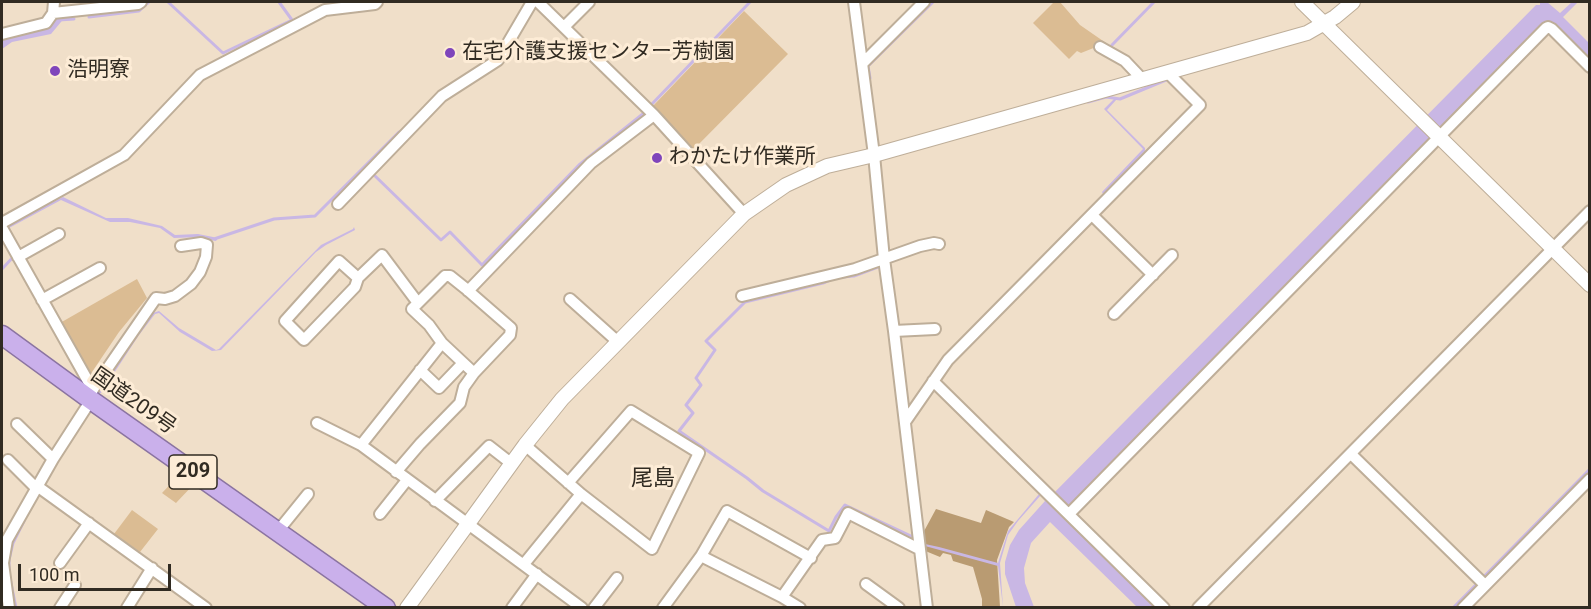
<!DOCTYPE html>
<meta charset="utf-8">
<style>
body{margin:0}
#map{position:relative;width:1591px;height:609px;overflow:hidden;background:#f0dfc9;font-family:Roboto,sans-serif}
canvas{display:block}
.frame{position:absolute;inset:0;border:3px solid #312b22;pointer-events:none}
.scale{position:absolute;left:18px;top:564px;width:153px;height:27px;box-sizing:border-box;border:3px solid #312b22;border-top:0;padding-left:8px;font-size:18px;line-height:21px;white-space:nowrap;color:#312b22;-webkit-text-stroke:4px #fdecd6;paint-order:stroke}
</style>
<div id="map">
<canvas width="1591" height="609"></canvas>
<div class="frame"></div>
<div class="scale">100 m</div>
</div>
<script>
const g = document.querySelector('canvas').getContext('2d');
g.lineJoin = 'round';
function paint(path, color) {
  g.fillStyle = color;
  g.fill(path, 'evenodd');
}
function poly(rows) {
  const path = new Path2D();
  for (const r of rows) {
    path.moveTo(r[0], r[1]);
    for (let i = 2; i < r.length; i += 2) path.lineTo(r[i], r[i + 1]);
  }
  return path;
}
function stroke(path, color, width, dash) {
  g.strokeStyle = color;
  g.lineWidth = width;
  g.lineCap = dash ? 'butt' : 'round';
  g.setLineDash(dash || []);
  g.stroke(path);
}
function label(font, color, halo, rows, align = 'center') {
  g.font = font + ' Roboto,"Noto Sans JP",sans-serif';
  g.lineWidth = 6;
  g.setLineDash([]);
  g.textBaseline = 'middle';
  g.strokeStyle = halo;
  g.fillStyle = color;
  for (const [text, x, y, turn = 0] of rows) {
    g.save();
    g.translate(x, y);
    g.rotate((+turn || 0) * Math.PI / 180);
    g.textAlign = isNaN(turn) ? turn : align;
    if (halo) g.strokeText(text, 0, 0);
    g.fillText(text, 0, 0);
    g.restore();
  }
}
paint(poly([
 [1054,2,1060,2,1080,25,1106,43,1081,53,1077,51,1069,59,1033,23],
 [744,11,788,54,693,150,653,106],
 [137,279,147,298,119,332,90,375,60,323],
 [181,473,194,484,176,503,162,493],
 [132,510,158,529,140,552,114,534]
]), '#dbbc93');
paint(poly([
 [936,509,981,523,986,510,1014,522,1009,527,997,560,1000,607,982,607,982,599,973,567,953,561,951,555,943,553,940,557,923,550,923,533]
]), '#b99b72');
paint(poly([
 [1540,2,1547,2,1560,13,1572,2,1578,2,1563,17,1589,43,1589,60,1552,22,1544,23,1060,514,1154,607,1137,607,1050,522,1031,543,1024,568,1025,583,1034,607,1016,607,1005,574,1005,562,1010,545,1019,530,1045,501,1041,495,1018,521,1008,535,1000,563,1003,607,998,566,925,546,925,544,939,547,998,563,1008,531,1039,494,934,390,936,387,1047,500,1536,5,1540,5],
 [55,19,63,19,61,22,51,34,12,42,2,49,2,40,7,38,48,28],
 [1115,98,1117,99,1107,110,1145,148,1145,151,1103,194,1102,192,1143,149,1104,109],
 [63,197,106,218,128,218,162,226,175,235,198,234,218,238,216,241,200,237,174,238,160,228,130,222,110,222,61,200,9,228,4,224,2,219,2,213,9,224],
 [354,227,355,230,326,245,316,252,221,350,212,351,180,332,159,313,155,314,139,335,101,393,98,393,153,313,159,311,179,328,216,350,219,349,321,245,353,229]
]), '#c9b7e4');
stroke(poly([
 [168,2,223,53,292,20,279,2],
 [327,2,329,3,339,2],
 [89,17,139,11,149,2],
 [59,20,74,19],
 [1112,45,1154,2],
 [870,78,868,66,933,2],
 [1088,102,1106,97,1120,99,1166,80],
 [651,105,750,2],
 [373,174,441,240,450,232,482,265,579,165,644,113],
 [214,239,274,219,315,216,399,132],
 [2,269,15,255],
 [842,277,854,276,878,267],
 [830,280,823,283,745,302,706,341,715,350,696,378,701,385,686,405,693,413,679,431,747,478,763,491,829,531,836,517,845,505,911,536],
 [16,608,9,573,9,560,13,543,24,521],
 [1453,608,1590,469]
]), '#c9b7e4', 3);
const minor = poly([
 [538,2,654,115,744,214],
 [854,2,874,155,884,259,894,331,927,608],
 [53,13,138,4,141,2],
 [564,27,589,2],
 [2,34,46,23,53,13,54,2],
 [1100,47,1125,61,1142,79],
 [862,64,924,2],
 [338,204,442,96,498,60,532,2],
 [1092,215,1153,275],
 [2,223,124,155,200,75,325,10,375,4,377,2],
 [2,228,93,390],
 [18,257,59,234],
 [445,276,450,276,465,288,511,328,510,335,474,373,442,343,429,325,412,309,445,276],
 [358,278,339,261,285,321,304,340,355,287,358,278,382,255,418,303],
 [468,291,591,163,654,115],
 [742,296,855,269,920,246,934,243,939,244],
 [570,299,618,342],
 [42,300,100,268],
 [1114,314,1172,255],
 [894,331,935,329],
 [420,370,439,388,463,363],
 [933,381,1164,608],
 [87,398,156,298,165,299,175,296,191,284,200,272,206,257,207,245,201,243,181,246],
 [905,422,948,360,1200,105,1167,72],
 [317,423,361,445,582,608],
 [17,424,53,459],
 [361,445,442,343],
 [525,445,581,494,652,549,699,453,631,411,568,483],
 [1351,454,1485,585],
 [8,460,36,488],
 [396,472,420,444,460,403,464,387,474,373],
 [37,486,206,608],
 [435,501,489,446,512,464],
 [380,514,407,480],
 [1069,514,1546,28,1548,27,1552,29,1590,67],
 [278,531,308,494],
 [701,556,727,511,811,558],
 [60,563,89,523],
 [524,564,581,494],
 [866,584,899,608],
 [782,597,800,608],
 [9,608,3,563,7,540,53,459,91,400],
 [60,608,75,585],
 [127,608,152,568],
 [512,608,537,574],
 [594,608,617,578],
 [663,608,701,556,782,597,822,540,835,538,848,513,919,549],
 [1198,608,1590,211],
 [1463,608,1590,479]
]);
const tertiary = poly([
 [1302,2,1590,285],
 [407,608,525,445,562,399,744,214,786,185,827,166,874,155,1307,33,1335,17,1353,2]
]);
const trunk = poly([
 [2,335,91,400,386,608]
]);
stroke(minor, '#beae99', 14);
stroke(tertiary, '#beae99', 16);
stroke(trunk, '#8b74a1', 21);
stroke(minor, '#fff', 10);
stroke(tertiary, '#fff', 14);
stroke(trunk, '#cab0eb', 18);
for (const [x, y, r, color] of [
 [450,53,6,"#7f45bb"],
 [55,71,6,"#7f45bb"],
 [657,158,6,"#7f45bb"]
]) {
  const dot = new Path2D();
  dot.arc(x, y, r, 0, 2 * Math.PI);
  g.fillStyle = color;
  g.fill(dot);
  stroke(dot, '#fdecd6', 2);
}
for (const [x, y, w] of [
 [193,472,48]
]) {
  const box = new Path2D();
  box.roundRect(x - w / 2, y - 17, w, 34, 4.5);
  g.fillStyle = '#fdecd6';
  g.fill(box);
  stroke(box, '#312b22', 1.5);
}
label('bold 20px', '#312b22', null, [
 ["209",193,472]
]);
label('21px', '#312b22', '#fdecd6', [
 ["在宅介護支援センター芳樹園",462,53],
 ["浩明寮",67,71],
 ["わかたけ作業所",669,158]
], 'left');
label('21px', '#312b22', '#fdecd6', [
 ["国道209号",133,402,35]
]);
label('22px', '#312b22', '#fdecd6', [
 ["尾島",653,479]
]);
</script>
